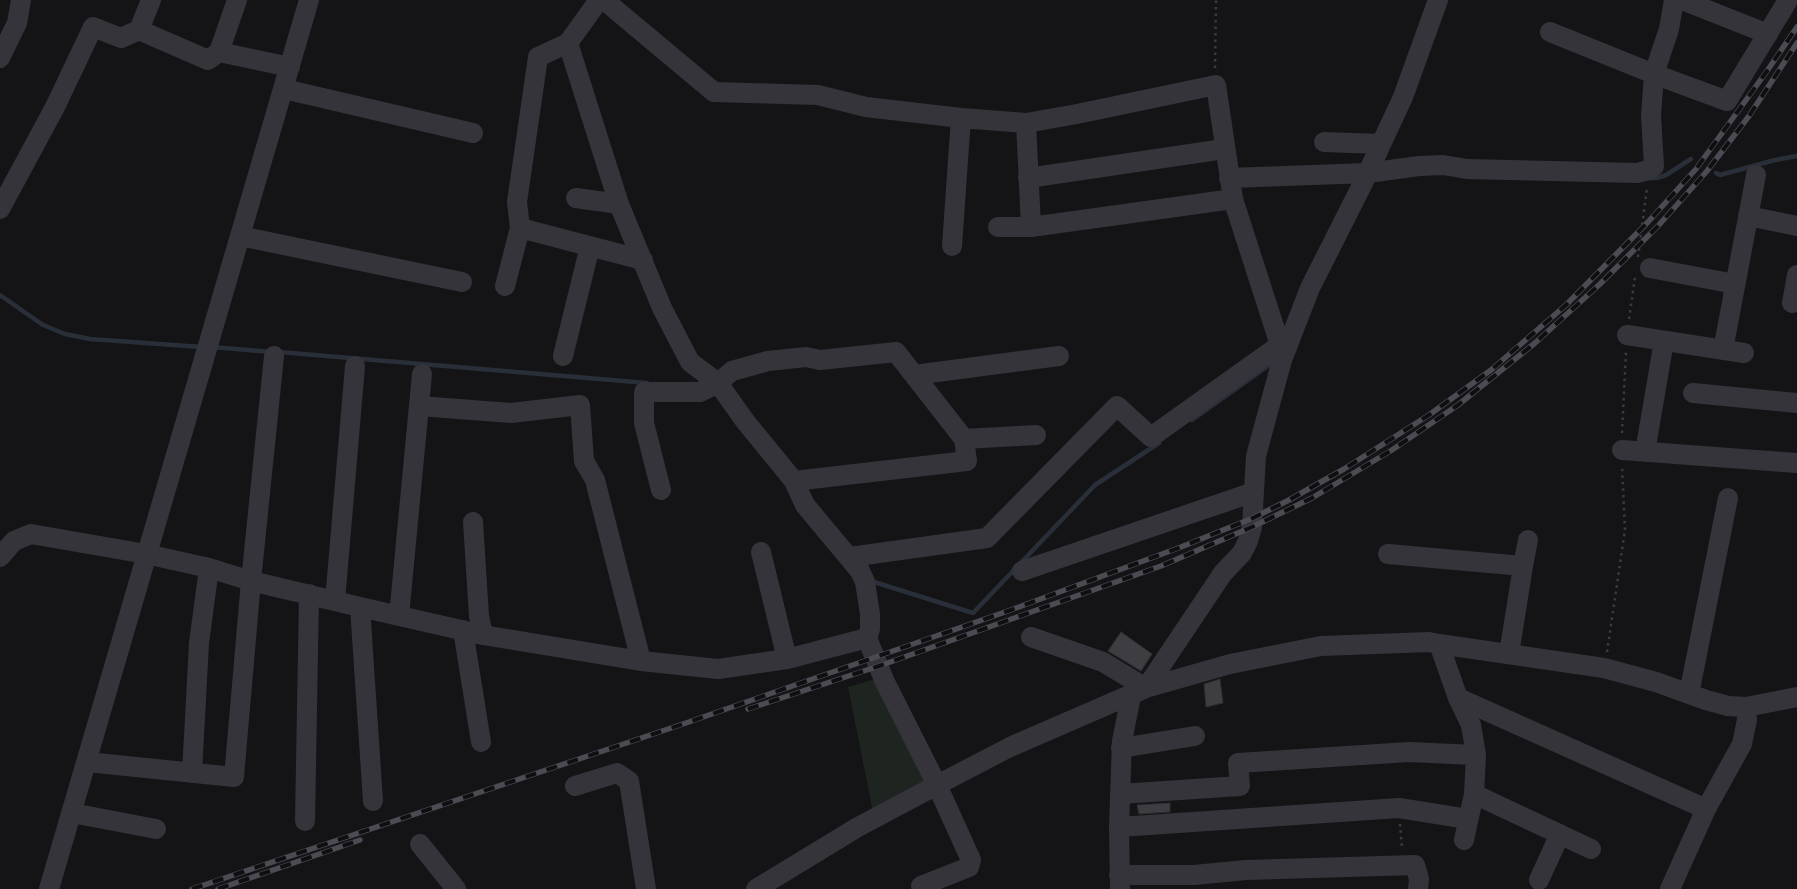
<!DOCTYPE html>
<style>
body{margin:0}
canvas{display:block;background:#141315}
</style>
<canvas width="1797" height="889"></canvas>
<script>
const g = document.querySelector('canvas').getContext('2d');
g.lineJoin = 'round';
function paint(path, color) {
  g.fillStyle = color;
  g.fill(path, 'evenodd');
}
function poly(rows) {
  const path = new Path2D();
  for (const r of rows) {
    path.moveTo(r[0], r[1]);
    for (let i = 2; i < r.length; i += 2) path.lineTo(r[i], r[i + 1]);
  }
  return path;
}
function stroke(path, color, width, dash) {
  g.strokeStyle = color;
  g.lineWidth = width;
  g.lineCap = dash ? 'butt' : 'round';
  g.setLineDash(dash || []);
  g.stroke(path);
}
paint(poly([
 [876,679,927,781,873,812,848,687]
]), '#1e2520');
stroke(poly([
 [1716,173,1720,175,1775,160,1797,156],
 [1650,178,1657,178,1666,175,1691,159],
 [0,295,43,325,65,334,90,339,201,347],
 [212,347,271,352],
 [279,352,647,383],
 [1192,420,1275,361],
 [871,581,973,613,1095,485,1159,443]
]), '#292f39', 4.5);
const building = poly([
 [1121,632,1152,654,1141,671,1108,651,1121,632],
 [1220,679,1223,703,1206,707,1204,684,1220,679],
 [1170,803,1170,812,1139,814,1137,805,1170,803]
]);
paint(building, '#3e3d42');
stroke(building, '#2e2d31', 1);
stroke(poly([
 [1215,68,1216,0],
 [1638,257,1647,188],
 [1629,319,1635,277],
 [1622,433,1626,352],
 [1607,652,1625,530,1622,466],
 [1400,824,1402,848]
]), '#3a3b41', 2.5, [2.5, 4]);
stroke(poly([
 [599,0,568,43,619,204,662,308,690,362,718,383,745,421,794,481,805,505,860,571,865,582,870,614,870,629,867,638,885,682,937,785,971,860,969,867,921,886],
 [604,0,714,92,818,95,866,107,961,118,1026,123,1077,114,1216,85,1233,199,1280,345,1287,348],
 [1682,0,1768,34],
 [139,30,151,0],
 [1550,32,1654,74,1727,101,1788,0],
 [219,52,237,0],
 [0,58,17,23,21,0],
 [284,89,473,133],
 [1026,123,1031,227],
 [1324,142,1381,144],
 [1028,178,1224,149],
 [1229,178,1368,173,1419,166,1443,165,1467,169,1637,173,1649,170,1654,166,1651,116,1654,74,1669,29,1674,0],
 [576,198,619,204],
 [0,209,55,107,93,27,121,38,139,30,208,60,219,52,290,67],
 [1748,216,1797,226],
 [998,227,1031,227,1233,199],
 [520,228,517,202,538,57,568,43],
 [240,236,462,282],
 [952,246,961,118],
 [1650,268,1735,284],
 [505,286,520,228,643,260],
 [1792,303,1797,275],
 [1627,335,1744,353],
 [1723,350,1756,175],
 [563,356,590,246],
 [914,375,1059,356],
 [1693,393,1797,403],
 [419,406,511,413,580,405,584,461,595,480,641,661],
 [964,439,1036,435],
 [1622,450,1797,463],
 [1645,452,1664,341],
 [661,490,644,423,644,392,700,392,718,383,732,371,768,361,806,357,820,360,896,352,964,439,967,461,794,481],
 [473,522,479,616,483,635],
 [761,552,787,659],
 [1388,554,1523,566,1509,654],
 [0,557,14,541,31,534,146,554,209,568,251,581,360,607,483,635,641,661,718,669,787,659,867,638],
 [850,557,987,538,1117,406,1151,437,1280,345],
 [1523,566,1528,540],
 [1022,571,1254,492],
 [335,601,355,366],
 [360,607,373,801],
 [399,616,422,374],
 [463,630,481,742],
 [1031,637,1103,662,1146,688],
 [1439,644,1458,698,1471,725,1476,755,1474,794,1464,840],
 [1146,688,1223,573,1242,553,1248,541,1252,527,1256,456,1282,360,1310,288,1363,183,1403,97,1438,0],
 [1689,694,1728,498],
 [1458,698,1706,809],
 [1121,748,1195,736],
 [87,762,234,777,251,581,274,356],
 [192,773,199,643,209,568],
 [575,786,617,773,629,781,646,889],
 [1120,794,1240,786,1238,763,1409,752,1476,755],
 [1474,794,1591,849],
 [72,813,156,829],
 [305,821,309,594],
 [1119,827,1399,808,1468,819],
 [420,844,456,889],
 [1119,875,1194,875,1246,870,1415,865,1419,879,1418,889],
 [1539,880,1560,834],
 [1120,887,1119,827,1122,741,1131,696],
 [49,889,309,0],
 [756,889,858,827,937,785,1010,747,1146,688,1230,664,1321,646,1429,642,1439,644,1604,668,1656,682,1706,700,1728,706,1746,707,1797,697],
 [1670,889,1706,809,1742,744,1747,720,1746,707]
]), '#35343a', 20);
const rail = poly([
 [748,709,879,666,1161,566,1252,527,1312,498,1392,450,1458,405,1535,343,1600,284,1658,226,1707,171,1749,116,1797,43],
 [192,889,686,723,1008,611,1181,547,1253,518,1289,500,1344,469,1429,415,1491,370,1566,305,1648,222,1696,169,1767,71,1797,27],
 [218,889,360,840]
]);
stroke(rail, '#4b4b53', 5.5);
stroke(rail, '#0f0e10', 4, [11]);
</script>
